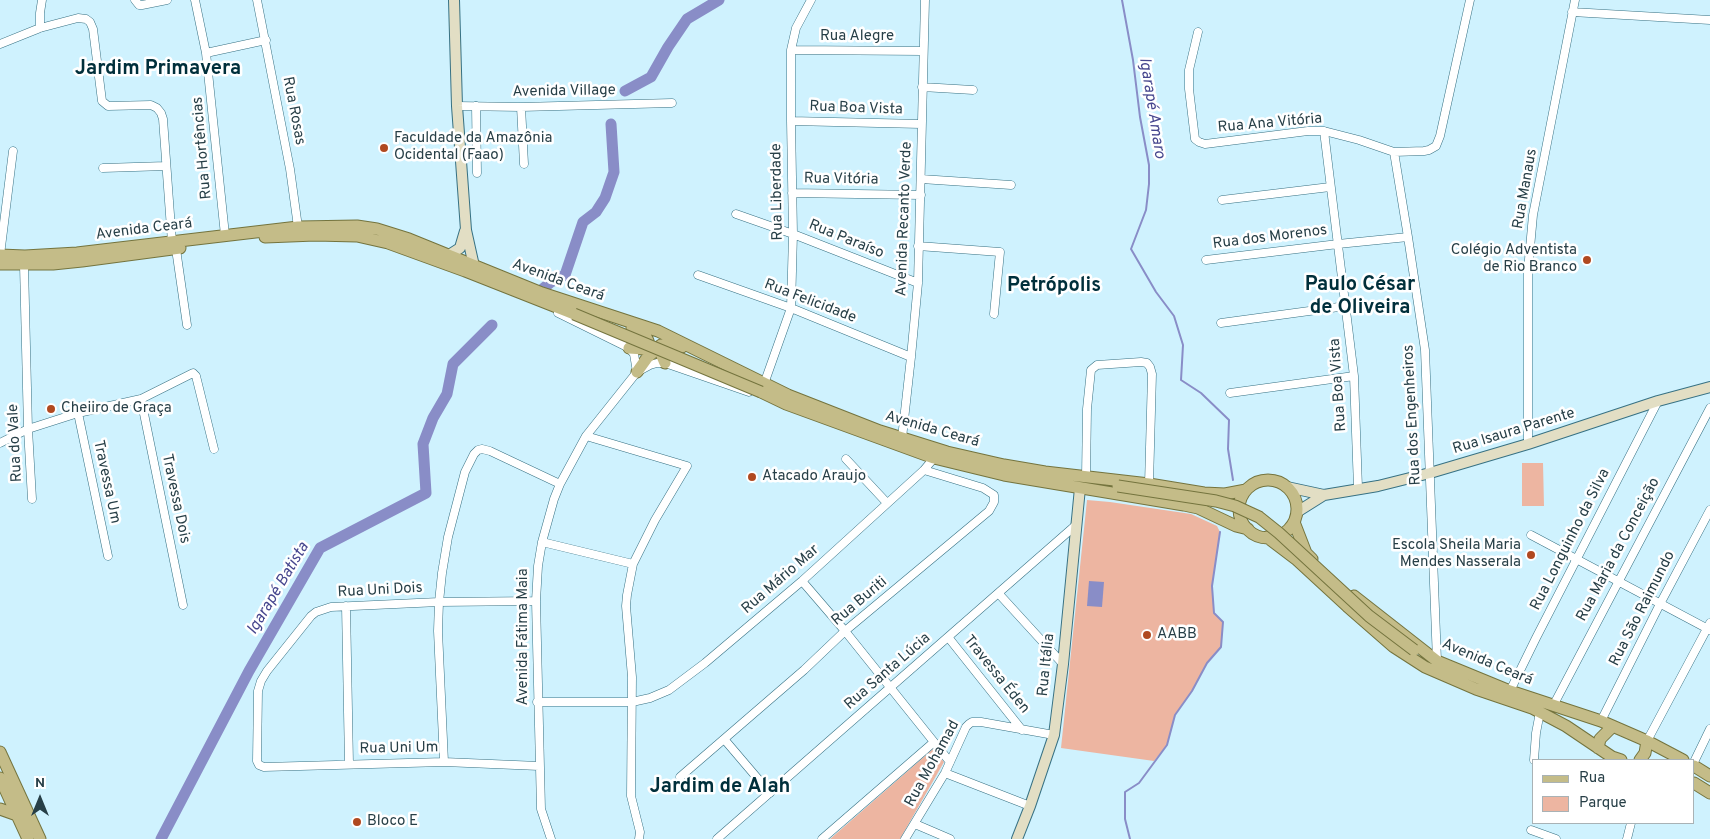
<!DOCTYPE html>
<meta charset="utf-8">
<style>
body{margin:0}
#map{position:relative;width:1710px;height:839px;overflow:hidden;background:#cff2fe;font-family:Overpass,sans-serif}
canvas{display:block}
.legend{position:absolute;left:1532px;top:759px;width:162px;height:65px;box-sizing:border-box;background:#fff;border:1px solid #a9b2b5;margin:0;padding:6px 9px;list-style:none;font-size:15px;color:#273f47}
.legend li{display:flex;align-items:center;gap:10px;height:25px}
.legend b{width:25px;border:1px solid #a9b2b5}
.north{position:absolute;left:15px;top:774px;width:50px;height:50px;-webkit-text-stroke:4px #fff;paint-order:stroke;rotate:0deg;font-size:14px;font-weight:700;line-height:20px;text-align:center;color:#273f47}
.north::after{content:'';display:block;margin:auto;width:18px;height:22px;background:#273f47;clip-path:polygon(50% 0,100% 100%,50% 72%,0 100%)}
</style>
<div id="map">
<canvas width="1710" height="839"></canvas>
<ul class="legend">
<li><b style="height:6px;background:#c4bc88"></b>Rua</li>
<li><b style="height:14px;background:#edb5a1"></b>Parque</li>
</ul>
<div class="north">N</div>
</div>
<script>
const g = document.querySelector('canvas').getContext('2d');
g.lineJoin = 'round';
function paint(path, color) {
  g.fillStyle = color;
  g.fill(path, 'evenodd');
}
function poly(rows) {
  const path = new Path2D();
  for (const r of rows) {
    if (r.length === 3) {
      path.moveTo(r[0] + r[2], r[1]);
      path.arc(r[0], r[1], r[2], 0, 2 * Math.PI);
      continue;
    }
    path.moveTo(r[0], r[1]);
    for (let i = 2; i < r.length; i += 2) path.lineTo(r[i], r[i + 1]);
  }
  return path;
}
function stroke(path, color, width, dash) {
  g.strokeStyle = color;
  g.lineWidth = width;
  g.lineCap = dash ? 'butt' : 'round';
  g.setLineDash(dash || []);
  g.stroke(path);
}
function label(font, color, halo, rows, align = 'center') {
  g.font = font + ' Overpass,sans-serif';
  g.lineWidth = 5;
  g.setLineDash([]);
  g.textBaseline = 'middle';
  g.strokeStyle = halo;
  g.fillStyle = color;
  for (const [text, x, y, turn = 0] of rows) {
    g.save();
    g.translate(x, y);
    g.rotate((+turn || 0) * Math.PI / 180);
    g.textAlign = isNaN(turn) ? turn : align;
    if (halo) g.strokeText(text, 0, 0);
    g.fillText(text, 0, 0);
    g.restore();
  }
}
paint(poly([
 [1522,463,1543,463,1544,506,1522,506],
 [1087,500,1110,502,1191,514,1217,526,1220,532,1212,586,1214,613,1223,622,1221,647,1207,663,1192,691,1175,715,1167,745,1154,761,1061,748],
 [933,749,944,762,900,839,830,839]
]), '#edb5a1');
paint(poly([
 [1089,581,1104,582,1102,607,1087,606]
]), '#898dc7');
stroke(poly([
 [1122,0,1133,60,1140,117,1149,165,1149,184,1146,210,1131,249,1156,292,1174,316,1183,345,1181,380,1201,393,1229,420,1228,449,1233,480],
 [1130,839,1125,819,1125,792,1139,783,1167,745,1175,715,1192,691,1207,663,1221,647,1223,622,1214,613,1212,586,1220,532]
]), '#898dc7', 2);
stroke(poly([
 [625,91,651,77,668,47,687,19,719,0],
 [539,292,551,282,565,275,583,222,596,212,605,198,614,172,611,124],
 [161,839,249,671,320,548,426,493,423,444,433,418,447,394,453,364,492,325]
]), '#898dc7', 11);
const street = poly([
 [135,0,139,5,142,5,167,0],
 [195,0,206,53,225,235],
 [257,0,290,169,298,227],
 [1572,12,1710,20],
 [40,28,40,13,42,0],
 [1198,32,1189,70,1189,89,1195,139,1199,142,1205,144,1308,131,1324,131,1359,140,1394,152],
 [0,44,40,28,78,18,86,19,90,22,93,29,102,101,108,106,151,105,157,108,161,113,163,119,172,242],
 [791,50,923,51],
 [206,53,266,40],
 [922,87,973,90],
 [457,106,521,107,672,103],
 [476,106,477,173],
 [521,107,524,164],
 [791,121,921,124],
 [1324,131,1354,376,1358,488],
 [103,168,166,166],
 [921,179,1011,185],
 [792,193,921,195],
 [1222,200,1330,187],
 [736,214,793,234,918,283],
 [918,246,1000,252,994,314],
 [176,249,187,325],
 [0,255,13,151],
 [1206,260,1338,244,1408,237],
 [24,265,28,429,32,499],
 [698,275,791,308,911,357],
 [558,313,629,348,634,354,637,372],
 [1221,323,1346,306],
 [764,384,791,308,793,234,791,121,791,50,796,28,811,0],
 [1230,393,1354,376],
 [141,399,183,605],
 [78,413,108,556],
 [586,436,687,466,655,520,633,564,627,595,626,606,632,677,631,796,640,832,639,839],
 [902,438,911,357,918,283,925,0],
 [0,443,28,429,78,413,141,399,193,373,196,376,214,449],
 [1528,444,1528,270,1533,215,1575,0],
 [846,459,887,503],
 [1086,477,1087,409,1091,370,1097,365,1141,362,1147,363,1150,367,1152,374,1149,484],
 [1531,535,1710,630],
 [542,542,633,564],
 [802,581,845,631,950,762],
 [999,594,1063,664],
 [536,601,439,602,331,607,316,612,311,616,267,671,261,681,258,691,257,761,259,765,264,767,444,762,539,766],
 [346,606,349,764],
 [948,637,1022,730],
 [1437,661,1425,350,1408,237,1394,152,1424,151,1429,150,1436,146,1440,136,1470,0],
 [1510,691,1536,638,1658,401],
 [537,702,632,702,650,698,669,690,705,663,802,581,924,470,934,458],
 [1553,706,1710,408],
 [1601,721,1660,604,1710,510],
 [724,739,770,793],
 [1647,741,1710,623],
 [1534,760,1536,733,1540,712],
 [444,762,438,631,439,602,442,573,448,537,465,472,474,454,478,450,482,449,490,451,560,484],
 [1694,762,1710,729],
 [945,773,1030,806],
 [680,777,804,670,845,631,989,511,994,502,994,495,983,488,924,470],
 [915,824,950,839],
 [1531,830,1556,839],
 [551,839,541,809,536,601,538,566,542,542,554,499,560,484,586,436,637,372,650,365,657,363,665,363,749,392],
 [717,839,1076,525],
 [822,839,934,742],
 [905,839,945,773,966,727,969,724,972,722,981,722,1054,735],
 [1627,839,1631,823]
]);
const secondary = poly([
 [454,0,457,106,466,230,474,266],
 [449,255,460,248,465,231],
 [1287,487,1324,495,1378,486,1430,473,1528,444,1658,401,1710,387],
 [1297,512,1324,495],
 [1017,839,1030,806,1054,735,1063,664,1080,488]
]);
const primary = poly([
 [265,237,315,235,357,236,388,243,465,271,574,314],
 [0,255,25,256,77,253,298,227,357,226,377,229,409,239,542,293,658,331,788,395,880,431,947,452,1004,465,1045,472,1149,484,1204,493,1225,494,1246,490],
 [0,264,53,264,82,261,180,248],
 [629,348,645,349,648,341,646,337,640,331,632,328],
 [665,363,662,356,667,345],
 [637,372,647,358,661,345,674,345,682,347],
 [761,392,786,404,934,458,1004,475,1184,505,1198,508,1236,526,1248,529],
 [1268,509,29],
 [1294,522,1306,553,1312,559],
 [1267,537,1296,559,1347,606,1394,647,1425,667,1476,689,1532,708,1566,726,1612,757,1621,760],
 [1354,596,1437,661,1510,691,1601,721,1647,741,1683,760],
 [1598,748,1600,739,1612,727],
 [0,752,40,839],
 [1640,760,1645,753,1647,741],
 [1694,766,1710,776],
 [0,778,28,839],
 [1694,783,1710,793],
 [0,809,17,815]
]);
stroke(street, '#377183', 9);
stroke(secondary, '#377183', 12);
stroke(primary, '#74743e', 13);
stroke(street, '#fff', 8);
stroke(secondary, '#e2dec4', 10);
stroke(primary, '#c4bc88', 11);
const primaryBridge = poly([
 [574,314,761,392],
 [1118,486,1216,501,1235,506,1259,517,1279,533,1369,616,1414,650]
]);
stroke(primaryBridge, '#74743e', 13, []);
stroke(primaryBridge, '#c4bc88', 11);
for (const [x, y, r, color] of [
 [384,148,5,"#b04920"],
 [1587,260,5,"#b04920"],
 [51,409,5,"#b04920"],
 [752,477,5,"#b04920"],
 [1531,555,5,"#b04920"],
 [1147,635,5,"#b04920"],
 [357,822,5,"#b04920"]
]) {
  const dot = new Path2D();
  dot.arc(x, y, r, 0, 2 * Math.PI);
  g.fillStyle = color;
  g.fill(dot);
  stroke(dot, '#fff', 2);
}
label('15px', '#273f47', '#fff', [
 ["Rua Alegre",857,37],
 ["Avenida Village",564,92,-1],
 ["Rua Boa Vista",856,109,2],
 ["Rua Rosas",293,111,79],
 ["Rua Ana Vitória",1270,124,-5],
 ["Rua Hortências",203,148,-95],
 ["Rua Vitória",841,180,1],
 ["Rua Manaus",1526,189,-80],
 ["Rua Liberdade",778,192,-91],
 ["Avenida Recanto Verde",905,219,-88],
 ["Avenida Ceará",144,230,-7],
 ["Rua dos Morenos",1270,238,-7],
 ["Rua Paraíso",846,240,22],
 ["Avenida Ceará",558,281,20],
 ["Rua Felicidade",810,302,21],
 ["Rua Boa Vista",1339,385,-94],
 ["Rua dos Engenheiros",1413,415,-93],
 ["Avenida Ceará",932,430,16],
 ["Rua Isaura Parente",1514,432,-17],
 ["Rua do Vale",16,443,-93],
 ["Travessa Um",106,482,78],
 ["Travessa Dois",175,499,78],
 ["Rua Longuinho da Silva",1571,540,-63],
 ["Rua Maria da Conceição",1619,550,-62],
 ["Rua Mário Mar",781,580,-41],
 ["Rua Uni Dois",380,591,-3],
 ["Rua Buriti",860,602,-40],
 ["Rua São Raimundo",1643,609,-63],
 ["Avenida Fátima Maia",524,637,-90],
 ["Avenida Ceará",1487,663,23],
 ["Rua Itália",1047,665,-84],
 ["Rua Santa Lúcia",888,672,-41],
 ["Travessa Éden",996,675,51],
 ["Rua Uni Um",399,749,-1],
 ["Rua Mohamad",933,764,-61]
]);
label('15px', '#273f47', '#fff', [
 ["Faculdade da Amazônia",394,139],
 ["Ocidental (Faao)",394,156],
 ["Colégio Adventista",1577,251,"right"],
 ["de Rio Branco",1577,268,"right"],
 ["Cheiiro de Graça",61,409],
 ["Atacado Araujo",762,477],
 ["Escola Sheila Maria",1521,546,"right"],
 ["Mendes Nasserala",1521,563,"right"],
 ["AABB",1157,635],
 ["Bloco E",367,822]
], 'left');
label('italic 16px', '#46468e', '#fff', [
 ["Igarapé Amaro",1151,108,81],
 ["Igarapé Batista",279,589,-59]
]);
label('bold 20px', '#002f3b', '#fff', [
 ["Jardim Primavera",158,70],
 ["Paulo César",1360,286],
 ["de Oliveira",1360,309],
 ["Petrópolis",1054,287],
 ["Jardim de Alah",720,788]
]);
</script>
